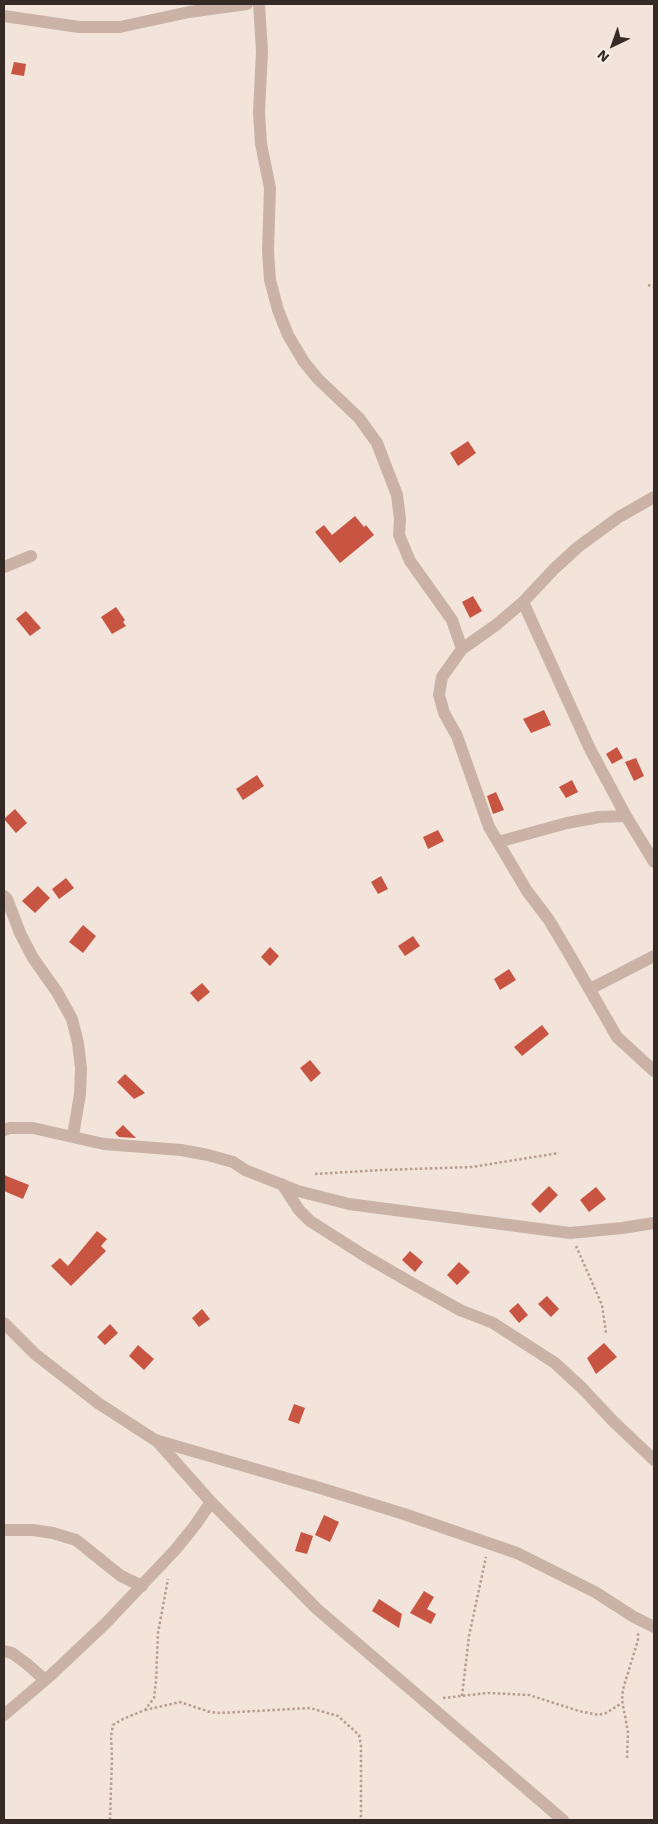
<!DOCTYPE html>
<style>
body{margin:0}
#map{position:relative;width:658px;height:1824px;overflow:hidden;background:#f2e4da;font-family:"Work Sans",sans-serif}
canvas{display:block}
.frame{position:absolute;inset:0;border:5px solid #362a27;pointer-events:none}
.north{position:absolute;left:588px;top:20px;width:50px;height:50px;-webkit-text-stroke:4px #f9efe6;paint-order:stroke;rotate:222deg;font-size:14px;font-weight:700;line-height:20px;text-align:center;color:#362a27}
.north::after{content:'';display:block;margin:auto;width:18px;height:22px;background:#362a27;clip-path:polygon(50% 0,100% 100%,50% 72%,0 100%)}
</style>
<div id="map">
<canvas width="658" height="1824"></canvas>
<div class="frame"></div>
<div class="north">N</div>
</div>
<script>
const g = document.querySelector('canvas').getContext('2d');
g.lineJoin = 'round';
function paint(path, color) {
  g.fillStyle = color;
  g.fill(path, 'evenodd');
}
function poly(rows) {
  const path = new Path2D();
  for (const r of rows) {
    path.moveTo(r[0], r[1]);
    for (let i = 2; i < r.length; i += 2) path.lineTo(r[i], r[i + 1]);
  }
  return path;
}
function stroke(path, color, width, dash) {
  g.strokeStyle = color;
  g.lineWidth = width;
  g.lineCap = dash ? 'butt' : 'round';
  g.setLineDash(dash || []);
  g.stroke(path);
}
paint(poly([
 [14,62,26,64,24,76,11,74],
 [468,441,476,453,458,466,450,453],
 [355,516,364,527,366,525,374,535,340,563,315,532,324,525,332,535],
 [473,596,482,611,470,618,462,602],
 [116,607,125,620,123,622,126,626,112,634,101,617],
 [26,611,41,628,30,636,16,619],
 [544,710,551,725,531,733,523,719],
 [617,747,623,758,612,764,606,754],
 [636,758,644,776,634,781,625,762],
 [257,775,264,786,243,800,236,789],
 [572,780,578,792,566,798,559,787],
 [496,792,504,810,493,814,487,796],
 [15,809,27,823,16,833,4,819],
 [438,830,444,841,428,849,423,837],
 [381,876,388,889,378,894,371,882],
 [66,878,74,888,59,899,52,889],
 [38,886,50,898,35,913,22,901],
 [83,925,96,936,83,953,69,942],
 [413,936,420,946,405,956,398,946],
 [270,947,279,956,270,966,261,957],
 [509,969,516,980,500,990,494,979],
 [202,983,210,992,198,1002,190,993],
 [542,1025,549,1034,522,1056,514,1047],
 [310,1060,321,1073,311,1082,300,1068],
 [125,1074,145,1093,134,1099,117,1082],
 [123,1125,136,1138,119,1137,115,1133],
 [4,1175,29,1185,23,1199,4,1191],
 [549,1186,558,1195,540,1213,531,1204],
 [596,1187,606,1199,589,1212,580,1200],
 [97,1231,107,1239,101,1246,106,1251,71,1286,51,1266,60,1258,68,1266],
 [410,1251,423,1262,415,1272,402,1260],
 [459,1262,470,1272,457,1285,447,1275],
 [547,1296,559,1309,551,1317,538,1304],
 [518,1303,528,1315,519,1323,509,1311],
 [202,1309,210,1319,199,1327,192,1318],
 [110,1324,118,1333,105,1345,97,1337],
 [604,1343,617,1357,596,1374,587,1358],
 [138,1345,154,1359,144,1370,129,1356],
 [294,1404,305,1408,299,1424,288,1420],
 [324,1515,339,1522,330,1542,315,1535],
 [301,1532,313,1536,307,1554,295,1551],
 [424,1591,434,1597,427,1609,436,1614,431,1624,410,1613],
 [379,1599,402,1614,399,1628,372,1611]
]), '#c75542');
stroke(poly([
 [648,285,654,287],
 [315,1174,382,1170,472,1167,559,1153],
 [576,1246,602,1305,606,1333],
 [462,1696,469,1636,486,1557],
 [443,1698,488,1693,529,1695,579,1711,598,1715,606,1713,622,1703],
 [145,1710,180,1702,210,1712,220,1713,310,1708,338,1716,359,1735,361,1746,361,1820],
 [627,1758,628,1732,622,1700,623,1689,638,1640,638,1633],
 [110,1820,112,1757,111,1737,113,1725,123,1719,145,1710,154,1698,156,1681,158,1633,168,1579]
]), '#b69c90', 2.5, [2.5, 2.5]);
stroke(poly([
 [259,4,262,51,259,112,261,144,270,188,268,251,270,280,278,310,288,335,304,362,318,379,359,418,377,443,397,495,400,519,399,535,410,561,452,620,462,649],
 [4,16,79,27,120,27,189,12,247,4],
 [654,497,619,517,578,547,554,569,523,602,496,625,462,649,442,677,439,695,444,713,457,736,489,827,527,891,549,920,568,952,617,1037,654,1071],
 [4,567,31,556],
 [523,602,590,749,626,816,654,862],
 [498,842,567,823,599,817,626,816],
 [4,896,7,899,20,933,33,958,57,992,72,1019,78,1043,81,1068,80,1094,73,1136],
 [590,989,654,956],
 [4,1130,10,1128,33,1128,104,1144,181,1150,208,1155,233,1162,245,1170,298,1191,349,1204,570,1233,622,1228,654,1223],
 [282,1184,299,1210,310,1221,365,1256,408,1281,460,1310,493,1323,555,1363,582,1388,613,1421,654,1460],
 [4,1323,35,1354,98,1403,155,1440,320,1488,404,1514,517,1553,595,1592,634,1617,654,1627],
 [156,1440,211,1502,317,1609,563,1820],
 [4,1530,33,1530,53,1533,76,1540,121,1576,142,1586],
 [4,1651,12,1653,27,1664,45,1680],
 [4,1715,51,1675,106,1623,176,1549,196,1524,211,1502]
]), '#cab3a6', 12);
</script>
